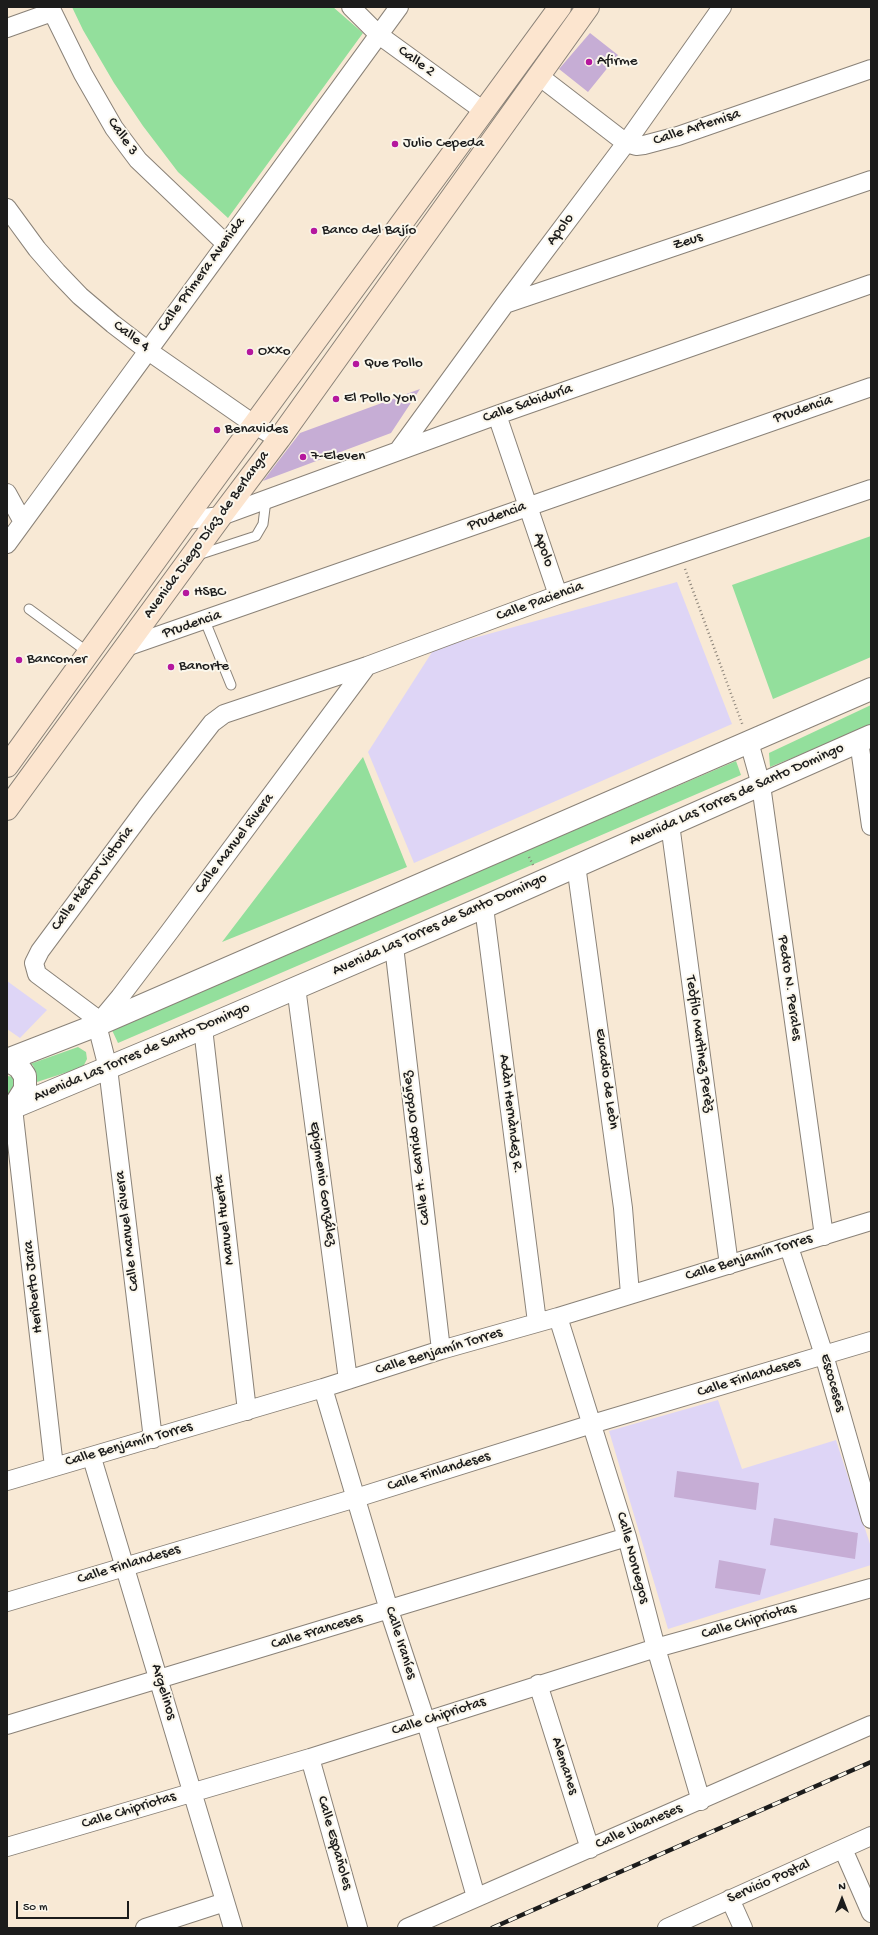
<!DOCTYPE html>
<meta charset="utf-8">
<style>
body{margin:0}
#map{position:relative;width:878px;height:1935px;overflow:hidden;background:#f8e9d5;font-family:"Gochi Hand",sans-serif}
canvas{display:block}
.frame{position:absolute;inset:0;border:8px solid #1c1c1c;pointer-events:none}
.north{position:absolute;left:822px;top:1879px;width:40px;height:40px;-webkit-text-stroke:3px #fbf7ec;paint-order:stroke;rotate:0deg;font-size:11px;font-weight:700;line-height:16px;text-align:center;color:#1c1c1c}
.north::after{content:'';display:block;margin:auto;width:14px;height:18px;background:#1c1c1c;clip-path:polygon(50% 0,100% 100%,50% 72%,0 100%)}
.scale{position:absolute;left:16px;top:1901px;width:113px;height:18px;box-sizing:border-box;border:2px solid #1c1c1c;border-top:0;padding-left:5px;font-size:12px;line-height:14px;white-space:nowrap;color:#1c1c1c;-webkit-text-stroke:3px #fbf7ec;paint-order:stroke}
</style>
<div id="map">
<canvas width="878" height="1935"></canvas>
<div class="frame"></div>
<div class="north">N</div>
<div class="scale">50 m</div>
</div>
<script>
const g = document.querySelector('canvas').getContext('2d');
g.lineJoin = 'round';
function paint(path, color) {
  g.fillStyle = color;
  g.fill(path, 'evenodd');
}
function poly(rows) {
  const path = new Path2D();
  for (const r of rows) {
    path.moveTo(r[0], r[1]);
    for (let i = 2; i < r.length; i += 2) path.lineTo(r[i], r[i + 1]);
  }
  return path;
}
function stroke(path, color, width, dash) {
  g.strokeStyle = color;
  g.lineWidth = width;
  g.lineCap = dash ? 'butt' : 'round';
  g.setLineDash(dash || []);
  g.stroke(path);
}
function label(font, color, halo, rows, align = 'center') {
  g.font = font + ' "Gochi Hand",sans-serif';
  g.lineWidth = 4;
  g.setLineDash([]);
  g.textBaseline = 'middle';
  g.strokeStyle = halo;
  g.fillStyle = color;
  for (const [text, x, y, turn = 0] of rows) {
    g.save();
    g.translate(x, y);
    g.rotate((+turn || 0) * Math.PI / 180);
    g.textAlign = isNaN(turn) ? turn : align;
    if (halo) g.strokeText(text, 0, 0);
    g.fillText(text, 0, 0);
    g.restore();
  }
}
paint(poly([
 [677,582,732,724,414,863,368,752,434,649],
 [7,981,47,1010,20,1038,7,1029],
 [718,1400,742,1469,836,1440,871,1547,871,1565,668,1629,609,1431]
]), '#ded5f6');
paint(poly([
 [72,7,333,7,363,33,228,218,178,172,143,126,114,83,83,30],
 [871,536,871,657,773,699,732,585],
 [871,705,871,726,770,767,769,753],
 [363,757,407,867,222,942],
 [736,761,741,775,118,1043,111,1028],
 [78,1047,86,1052,87,1059,83,1067,37,1082,33,1065,30,1064],
 [7,1076,15,1077,17,1079,11,1094,7,1096]
]), '#93df9c');
paint(poly([
 [590,33,618,55,588,92,559,69],
 [420,389,391,433,263,481,300,433],
 [677,1471,759,1483,756,1510,674,1497],
 [774,1518,858,1533,855,1559,770,1545],
 [719,1560,766,1569,760,1595,715,1588]
]), '#c6add5');
const service = poly([
 [198,555,256,536,263,524,266,500],
 [29,609,89,653],
 [205,621,231,685]
]);
const minor = poly([
 [50,7,83,74,114,128,138,160,225,243],
 [351,7,379,35,485,112],
 [7,28,52,12],
 [539,76,626,143,636,146,644,145,678,136,871,69],
 [7,208,37,249,57,272,80,296,113,324,147,350,255,425,279,439],
 [505,304,871,180],
 [497,415,558,595],
 [398,451,505,304,626,143,722,7],
 [7,493,23,522],
 [186,520,221,516,497,415,871,284],
 [7,544,399,7],
 [123,648,871,387],
 [859,741,871,826],
 [749,742,761,785,824,1236],
 [670,824,729,1265],
 [576,865,623,1208,630,1294],
 [484,907,537,1322],
 [394,946,441,1350],
 [296,987,348,1380],
 [100,1021,120,997,170,931,367,666],
 [203,1028,247,1411],
 [13,1108,54,1467],
 [789,1247,824,1355,871,1519],
 [558,1317,627,1537,656,1648,701,1801],
 [323,1388,389,1610,426,1722,476,1897],
 [153,1439,108,1068,97,1025,100,1021,37,974,34,963,40,951,146,808,212,723,224,714,367,666,558,595,871,489],
 [92,1458,233,1928],
 [7,1481,323,1388,441,1350,558,1317,871,1221],
 [7,1602,356,1498,592,1424,871,1341],
 [538,1684,590,1849],
 [7,1725,627,1537],
 [310,1758,358,1928],
 [7,1847,310,1758,656,1648,871,1588],
 [843,1849,871,1913],
 [730,1899,743,1928],
 [145,1928,225,1902],
 [407,1928,871,1725],
 [667,1928,871,1836]
]);
const tertiary = poly([
 [7,1060,97,1025,871,689],
 [7,1060,19,1067,25,1076,25,1089,13,1108],
 [7,1110,203,1028,484,907,871,736]
]);
const secondary = poly([
 [7,766,196,504,560,7],
 [7,809,221,516,279,439,588,7]
]);
stroke(service, '#8a8278', 11);
stroke(minor, '#8a8278', 20);
stroke(tertiary, '#8a8278', 24);
stroke(secondary, '#8a8278', 24);
stroke(poly([
 [685,569,743,726],
 [529,857,534,867]
]), '#8a8278', 2.5, [1, 3]);
stroke(service, '#fff', 9);
stroke(minor, '#fff', 18);
stroke(tertiary, '#fff', 22);
stroke(secondary, '#fce5cf', 22);
const rail = poly([
 [492,1928,871,1762]
]);
stroke(rail, '#1c1c1c', 4.5);
stroke(rail, '#fbf7ec', 3, [9]);
for (const [x, y, r, color] of [
 [589,62,4,"#b5179e"],
 [395,144,4,"#b5179e"],
 [314,231,4,"#b5179e"],
 [250,352,4,"#b5179e"],
 [356,364,4,"#b5179e"],
 [336,399,4,"#b5179e"],
 [217,430,4,"#b5179e"],
 [303,457,4,"#b5179e"],
 [186,593,4,"#b5179e"],
 [19,660,4,"#b5179e"],
 [171,667,4,"#b5179e"]
]) {
  const dot = new Path2D();
  dot.arc(x, y, r, 0, 2 * Math.PI);
  g.fillStyle = color;
  g.fill(dot);
  stroke(dot, '#fbf7ec', 1.5);
}
label('15px', '#1c1c1c', '#fbf7ec', [
 ["Calle 2",416,62,36],
 ["Calle Artemisa",697,128,-18],
 ["Calle 3",122,137,55],
 ["Apolo",561,230,-53],
 ["Zeus",688,242,-19],
 ["Calle Primera Avenida",202,275,-54],
 ["Calle 4",131,337,37],
 ["Calle Sabiduría",528,404,-19],
 ["Prudencia",803,410,-19],
 ["Prudencia",497,517,-20],
 ["Avenida Diego Díaz de Berlanga",207,535,-54],
 ["Apolo",543,550,71],
 ["Calle Paciencia",540,602,-20],
 ["Prudencia",192,625,-19],
 ["Avenida Las Torres de Santo Domingo",737,795,-24],
 ["Calle Manuel Rivera",235,844,-53],
 ["Calle Héctor Victoria",93,879,-53],
 ["Avenida Las Torres de Santo Domingo",440,925,-24],
 ["Pedro N. Perales",789,988,82],
 ["Teòfilo Martìnez Perèz",699,1044,82],
 ["Avenida Las Torres de Santo Domingo",142,1053,-23],
 ["Eucadio de Leòn",606,1079,82],
 ["Adàn Hernàndez R.",510,1114,83],
 ["Calle H. Garrido Ordóñez",417,1148,-97],
 ["Epigmenio González",322,1184,82],
 ["Manuel Huerta",225,1220,-97],
 ["Calle Manuel Rivera",128,1231,-97],
 ["Calle Benjamín Torres",749,1258,-17],
 ["Heriberto Jara",34,1287,-96],
 ["Calle Benjamín Torres",439,1352,-17],
 ["Calle Finlandeses",749,1378,-17],
 ["Escoceses",832,1383,74],
 ["Calle Benjamín Torres",129,1445,-16],
 ["Calle Finlandeses",439,1472,-17],
 ["Calle Noruegos",632,1558,75],
 ["Calle Finlandeses",129,1565,-17],
 ["Calle Chipriotas",749,1622,-16],
 ["Calle Franceses",317,1632,-17],
 ["Calle Iraníes",400,1643,72],
 ["Argelinos",163,1692,73],
 ["Calle Chipriotas",439,1717,-18],
 ["Alemanes",564,1766,72],
 ["Calle Chipriotas",129,1811,-17],
 ["Calle Libaneses",639,1827,-24],
 ["Calle Españoles",334,1843,74],
 ["Servicio Postal",769,1882,-24]
]);
label('15px', '#1c1c1c', '#fbf7ec', [
 ["Afirme",597,62],
 ["Julio Cepeda",403,144],
 ["Banco del Bajío",322,231],
 ["Oxxo",258,352],
 ["Que Pollo",364,364],
 ["El Pollo Yon",344,399],
 ["Benavides",225,430],
 ["7-Eleven",311,457],
 ["HSBC",194,593],
 ["Bancomer",27,660],
 ["Banorte",179,667]
], 'left');
</script>
